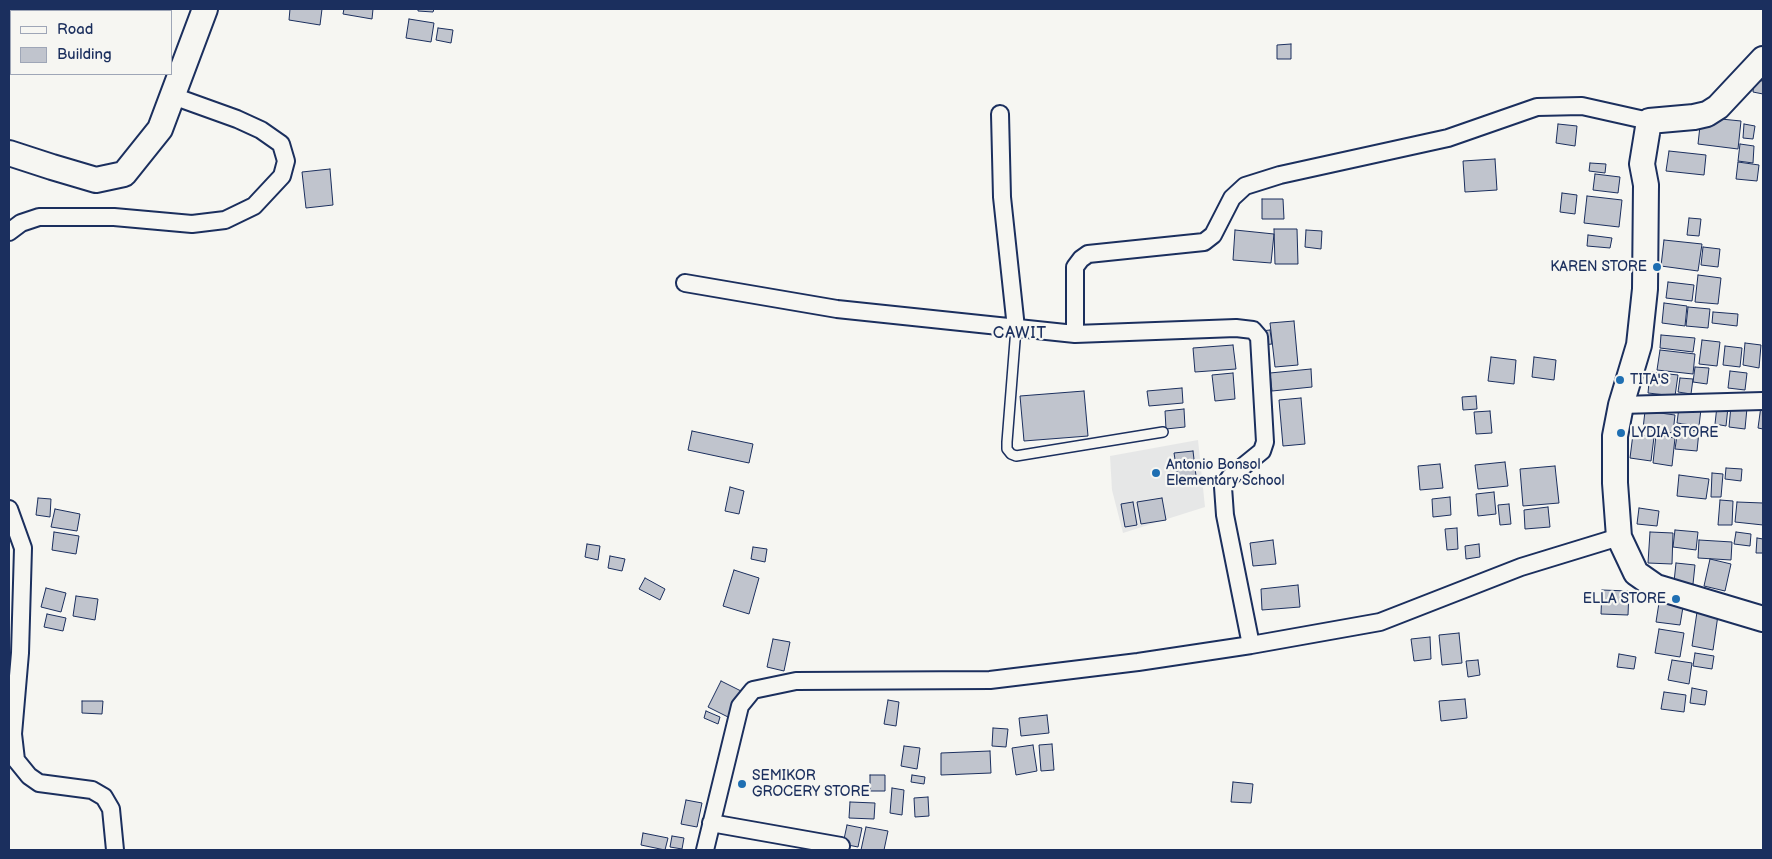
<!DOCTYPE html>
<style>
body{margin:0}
#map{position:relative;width:1772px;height:859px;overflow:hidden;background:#f6f6f2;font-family:"Balsamiq Sans",sans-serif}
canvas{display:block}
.frame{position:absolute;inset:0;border:10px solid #1b2f5e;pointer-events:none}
.legend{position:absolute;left:10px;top:10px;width:162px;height:65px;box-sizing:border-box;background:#f6f6f2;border:1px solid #9ea6b7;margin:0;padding:6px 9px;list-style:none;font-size:15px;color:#1b2f5e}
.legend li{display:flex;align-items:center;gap:10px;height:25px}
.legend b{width:25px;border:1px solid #9ea6b7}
</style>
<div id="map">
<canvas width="1772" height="859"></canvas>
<div class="frame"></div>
<ul class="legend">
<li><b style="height:6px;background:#f6f6f2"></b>Road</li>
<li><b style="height:14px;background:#c0c4cd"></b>Building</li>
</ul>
</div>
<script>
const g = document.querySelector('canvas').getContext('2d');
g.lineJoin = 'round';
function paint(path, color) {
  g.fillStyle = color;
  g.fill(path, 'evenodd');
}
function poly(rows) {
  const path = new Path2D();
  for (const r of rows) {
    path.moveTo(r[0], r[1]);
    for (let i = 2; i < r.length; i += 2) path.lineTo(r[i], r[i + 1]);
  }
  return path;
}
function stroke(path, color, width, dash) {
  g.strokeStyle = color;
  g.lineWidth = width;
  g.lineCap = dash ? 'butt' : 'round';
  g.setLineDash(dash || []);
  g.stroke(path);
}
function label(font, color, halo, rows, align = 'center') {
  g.font = font + ' "Balsamiq Sans",sans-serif';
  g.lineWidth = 4.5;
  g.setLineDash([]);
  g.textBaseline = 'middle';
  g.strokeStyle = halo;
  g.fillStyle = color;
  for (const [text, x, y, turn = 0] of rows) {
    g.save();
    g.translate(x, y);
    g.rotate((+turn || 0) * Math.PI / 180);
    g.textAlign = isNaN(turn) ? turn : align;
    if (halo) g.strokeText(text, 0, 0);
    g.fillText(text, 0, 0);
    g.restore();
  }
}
paint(poly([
 [1198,440,1205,507,1123,533,1112,490,1110,456]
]), '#e6e7e7');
const building = poly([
 [290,9,322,9,320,25,289,20,290,9],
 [344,9,373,9,372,19,343,14,344,9],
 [418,9,434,9,433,12,418,11,418,9],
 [409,19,434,23,431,42,406,38,409,19],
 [438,28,453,30,451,43,436,40,438,28],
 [1291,44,1291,59,1277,59,1277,45,1291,44],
 [1754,80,1763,81,1763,94,1753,92,1754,80],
 [1701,117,1741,121,1738,149,1698,144,1701,117],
 [1558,124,1577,126,1575,146,1556,143,1558,124],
 [1744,124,1755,126,1753,139,1743,138,1744,124],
 [1740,144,1754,146,1753,163,1738,161,1740,144],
 [1669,151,1706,155,1704,175,1666,171,1669,151],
 [1495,159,1497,190,1465,192,1463,161,1495,159],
 [1738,162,1759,165,1757,181,1736,179,1738,162],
 [1590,163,1606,164,1605,173,1589,171,1590,163],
 [330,169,333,205,306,208,302,172,330,169],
 [1595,174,1620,177,1618,193,1593,190,1595,174],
 [1562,193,1577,195,1575,214,1560,212,1562,193],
 [1587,196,1622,200,1619,227,1584,223,1587,196],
 [1262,199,1283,199,1284,219,1262,219,1262,199],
 [1689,218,1701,219,1699,236,1687,235,1689,218],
 [1274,229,1297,229,1298,264,1275,264,1274,229],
 [1235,230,1274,234,1271,263,1233,260,1235,230],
 [1306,230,1322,231,1321,249,1305,247,1306,230],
 [1588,235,1612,238,1610,248,1587,246,1588,235],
 [1664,240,1702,244,1698,271,1661,266,1664,240],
 [1703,247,1720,249,1718,267,1701,265,1703,247],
 [1698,275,1721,278,1718,304,1695,302,1698,275],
 [1668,282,1694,285,1692,301,1666,298,1668,282],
 [1664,303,1687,306,1685,326,1662,323,1664,303],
 [1688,307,1710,309,1708,328,1686,326,1688,307],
 [1713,312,1738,314,1737,326,1712,323,1713,312],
 [1294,321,1298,365,1275,367,1270,323,1294,321],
 [1270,330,1272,344,1262,345,1261,331,1270,330],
 [1661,335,1695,338,1693,352,1660,348,1661,335],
 [1702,340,1720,342,1717,366,1699,364,1702,340],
 [1745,343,1761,345,1759,368,1743,365,1745,343],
 [1233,345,1236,369,1195,372,1193,348,1233,345],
 [1725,346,1742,348,1740,367,1723,365,1725,346],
 [1660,350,1695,354,1693,374,1657,370,1660,350],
 [1491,357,1516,360,1514,384,1488,381,1491,357],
 [1534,357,1556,360,1554,380,1532,377,1534,357],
 [1695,367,1709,368,1707,384,1693,382,1695,367],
 [1311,369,1312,387,1272,391,1270,373,1311,369],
 [1730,371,1747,373,1745,390,1728,388,1730,371],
 [1650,372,1678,375,1675,396,1648,393,1650,372],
 [1233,373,1235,399,1215,401,1212,375,1233,373],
 [1680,378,1693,379,1691,394,1678,392,1680,378],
 [1182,388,1183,403,1149,406,1147,391,1182,388],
 [1084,391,1088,436,1024,441,1020,396,1084,391],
 [1476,396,1477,409,1463,410,1462,397,1476,396],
 [1301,398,1305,444,1283,446,1279,400,1301,398],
 [1717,406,1728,407,1726,426,1715,424,1717,406],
 [1731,406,1747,408,1745,429,1729,427,1731,406],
 [1761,406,1763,406,1763,429,1758,428,1761,406],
 [1679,407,1701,409,1699,426,1677,423,1679,407],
 [1184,409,1185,427,1166,429,1165,411,1184,409],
 [1490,411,1492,433,1476,434,1474,412,1490,411],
 [1645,411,1675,415,1673,433,1643,429,1645,411],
 [1678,429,1699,431,1697,451,1675,449,1678,429],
 [692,431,753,444,749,463,688,450,692,431],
 [1633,434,1654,437,1651,461,1630,458,1633,434],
 [1656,435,1675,438,1672,466,1653,463,1656,435],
 [1193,451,1196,476,1178,478,1174,453,1193,451],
 [1505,462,1508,486,1478,489,1475,465,1505,462],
 [1440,464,1443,488,1420,490,1418,466,1440,464],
 [1555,466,1559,503,1523,506,1520,469,1555,466],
 [1726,468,1742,469,1741,481,1725,479,1726,468],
 [1712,473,1723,474,1721,497,1711,497,1712,473],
 [1679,475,1709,479,1706,499,1677,496,1679,475],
 [730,487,744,491,739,514,725,511,730,487],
 [1494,492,1496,514,1478,516,1476,494,1494,492],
 [1450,497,1451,515,1433,517,1432,499,1450,497],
 [38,498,51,499,50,517,36,515,38,498],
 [1162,498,1166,520,1141,524,1137,502,1162,498],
 [1720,500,1733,501,1732,525,1718,525,1720,500],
 [1133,502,1137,525,1125,527,1121,504,1133,502],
 [1737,502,1763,503,1763,525,1735,522,1737,502],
 [1509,504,1511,524,1500,525,1498,505,1509,504],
 [1548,507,1550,527,1525,529,1524,510,1548,507],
 [1639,508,1659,511,1657,526,1637,524,1639,508],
 [55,509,80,514,77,531,51,527,55,509],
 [1457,528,1458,549,1447,550,1445,529,1457,528],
 [1675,530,1698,532,1696,550,1673,547,1675,530],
 [54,532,79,536,76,554,52,550,54,532],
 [1650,532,1673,533,1672,564,1648,563,1650,532],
 [1736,532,1751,534,1750,546,1734,544,1736,532],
 [1757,538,1763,539,1763,553,1756,553,1757,538],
 [1273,540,1276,564,1253,566,1250,543,1273,540],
 [1699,540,1732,542,1731,560,1698,558,1699,540],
 [587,544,600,546,598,560,585,557,587,544],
 [1479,544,1480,557,1466,559,1465,546,1479,544],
 [753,547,767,549,765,562,751,559,753,547],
 [610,556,625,559,622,571,608,568,610,556],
 [1710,559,1731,564,1725,591,1704,586,1710,559],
 [1676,563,1695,565,1693,584,1674,582,1676,563],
 [734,570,759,578,749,614,723,606,734,570],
 [645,578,665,589,660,600,639,589,645,578],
 [1298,585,1300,607,1262,610,1261,589,1298,585],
 [46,588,66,593,61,612,41,607,46,588],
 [1602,590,1629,591,1628,615,1601,614,1602,590],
 [76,596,98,599,95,620,73,616,76,596],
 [1659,603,1683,607,1680,625,1656,622,1659,603],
 [1697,612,1718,615,1713,650,1692,646,1697,612],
 [47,614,66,618,63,631,44,627,47,614],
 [1659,629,1684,633,1680,657,1655,653,1659,629],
 [1459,633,1462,663,1442,665,1439,635,1459,633],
 [1430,637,1431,659,1414,661,1411,639,1430,637],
 [773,639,790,642,784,671,767,667,773,639],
 [1695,653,1714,656,1712,669,1693,666,1695,653],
 [1619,654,1636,657,1634,669,1617,667,1619,654],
 [1478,660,1480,675,1468,677,1466,661,1478,660],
 [1672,660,1692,663,1689,684,1668,680,1672,660],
 [721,681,741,691,728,717,708,707,721,681],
 [1692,688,1707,691,1705,705,1690,703,1692,688],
 [1664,692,1686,695,1684,712,1661,709,1664,692],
 [1465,699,1467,718,1441,721,1439,701,1465,699],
 [888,700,899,702,896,726,884,724,888,700],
 [82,701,103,701,102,714,82,713,82,701],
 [706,711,720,717,718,724,704,718,706,711],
 [1047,715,1049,733,1021,736,1019,718,1047,715],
 [993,728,1008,729,1006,747,992,746,993,728],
 [1052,744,1054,770,1041,771,1039,745,1052,744],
 [1033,745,1037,771,1016,775,1012,748,1033,745],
 [904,746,920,748,917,769,901,766,904,746],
 [990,751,991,773,941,775,941,753,990,751],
 [870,775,885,775,885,791,870,791,870,775],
 [912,775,925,777,924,784,911,782,912,775],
 [1233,782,1253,784,1251,803,1231,802,1233,782],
 [892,788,904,790,902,815,890,813,892,788],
 [928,797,929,816,915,817,914,798,928,797],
 [686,800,702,803,697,827,681,824,686,800],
 [850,802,875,803,874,819,849,818,850,802],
 [847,825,862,828,858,847,843,844,847,825],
 [866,827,888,831,884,850,861,850,866,827],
 [643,833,668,838,665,850,641,845,643,833],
 [672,836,684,838,682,849,670,847,672,836]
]);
paint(building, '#c0c4cd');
stroke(building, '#1b2f5e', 1);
const lane = poly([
 [1016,328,1007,442,1007,449,1011,454,1016,456,1163,432]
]);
const street = poly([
 [1000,114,1002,197,1016,328],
 [9,232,21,223,39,217,114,217,192,224,225,220,254,206,282,176,286,161,281,144,261,130,237,119,173,96],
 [685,283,837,309,1075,334,1236,328,1253,330,1259,337,1265,442,1262,451,1230,477,1223,487,1225,515,1251,645],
 [1075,334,1075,267,1081,259,1088,254,1204,242,1213,235,1232,198,1245,186,1280,175,1448,138,1537,107,1582,106,1649,121],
 [1621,405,1763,401],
 [9,509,23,548,20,653,13,734,16,760,29,776,39,783,92,790,104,797,111,809,115,850],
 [711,823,841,846],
 [705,850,740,706,753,690,796,681,990,680,1138,662,1251,645,1380,622,1521,567,1619,537]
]);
const secondary = poly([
 [1763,59,1718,107,1707,114,1694,117,1649,121,1642,164,1646,185,1645,289,1639,345,1621,405,1615,436,1615,483,1619,537,1636,573,1656,587,1763,619],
 [9,153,52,167,96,180,124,174,160,129,205,9]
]);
stroke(lane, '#1b2f5e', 12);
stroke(street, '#1b2f5e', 20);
stroke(secondary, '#1b2f5e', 28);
stroke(lane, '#f6f6f2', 9);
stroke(street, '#f6f6f2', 16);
stroke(secondary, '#f6f6f2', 24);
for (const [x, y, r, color] of [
 [1657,267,5,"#1f6fb2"],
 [1620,380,5,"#1f6fb2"],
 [1621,433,5,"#1f6fb2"],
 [1156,473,5,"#1f6fb2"],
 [1676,599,5,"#1f6fb2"],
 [742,784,5,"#1f6fb2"]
]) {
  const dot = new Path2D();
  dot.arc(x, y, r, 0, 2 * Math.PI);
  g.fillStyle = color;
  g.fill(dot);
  stroke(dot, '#f6f6f2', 2);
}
label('14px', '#1b2f5e', '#f6f6f2', [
 ["KAREN STORE",1647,267,"right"],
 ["TITA'S",1630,380],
 ["LYDIA STORE",1631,433],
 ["Antonio Bonsol",1166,465],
 ["Elementary School",1166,481],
 ["ELLA STORE",1666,599,"right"],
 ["SEMIKOR",752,776],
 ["GROCERY STORE",752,792]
], 'left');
g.letterSpacing = '1px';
label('16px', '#1b2f5e', '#f6f6f2', [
 ["CAWIT",1020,334]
]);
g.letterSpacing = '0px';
</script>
